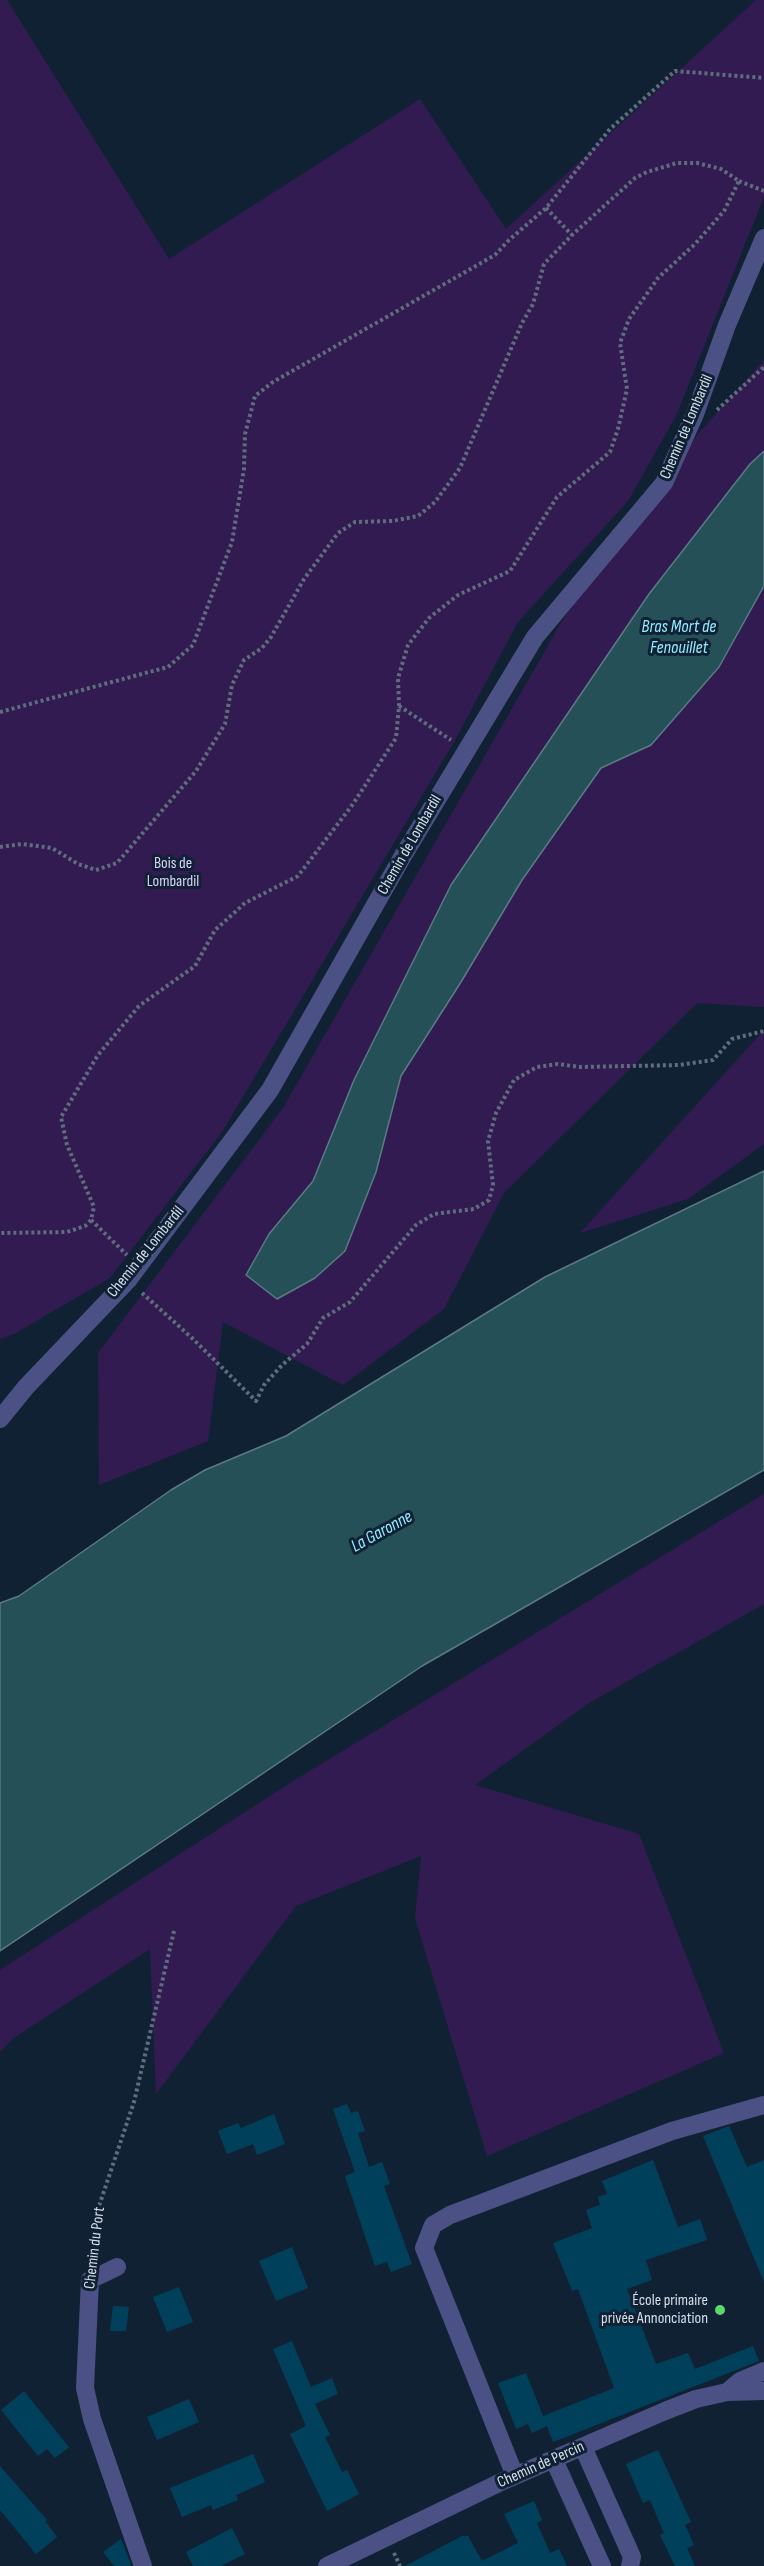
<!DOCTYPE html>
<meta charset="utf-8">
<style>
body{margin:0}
canvas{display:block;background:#112134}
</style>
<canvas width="764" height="2566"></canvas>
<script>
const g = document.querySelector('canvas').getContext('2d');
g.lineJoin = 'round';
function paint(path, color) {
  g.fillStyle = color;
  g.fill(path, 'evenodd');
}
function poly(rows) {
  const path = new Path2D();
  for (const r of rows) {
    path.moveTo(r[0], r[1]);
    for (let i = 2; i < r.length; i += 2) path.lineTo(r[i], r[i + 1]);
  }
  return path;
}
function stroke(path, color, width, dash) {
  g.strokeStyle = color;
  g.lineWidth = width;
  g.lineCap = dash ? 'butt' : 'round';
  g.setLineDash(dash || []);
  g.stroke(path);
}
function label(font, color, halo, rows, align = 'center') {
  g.font = font + ' "Sofia Sans Condensed",sans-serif';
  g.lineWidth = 6;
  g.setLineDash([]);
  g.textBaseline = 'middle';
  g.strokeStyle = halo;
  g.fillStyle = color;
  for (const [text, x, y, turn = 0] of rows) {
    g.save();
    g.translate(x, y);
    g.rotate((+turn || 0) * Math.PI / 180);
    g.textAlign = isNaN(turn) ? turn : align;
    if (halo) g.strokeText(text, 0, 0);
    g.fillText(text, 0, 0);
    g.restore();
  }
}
paint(poly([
 [0,0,7,0,169,259,420,99,506,229,756,0,764,0,764,197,676,416,628,501,518,622,454,742,222,1132,110,1278,14,1334,0,1339],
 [764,360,764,1007,697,1003,504,1193,444,1309,343,1385,223,1322,208,1441,99,1485,98,1353,283,1108,562,621,698,434],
 [764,1030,764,1144,688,1199,580,1233],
 [764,1494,764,1604,589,1703,475,1785,639,1834,724,2053,487,2156,415,1918,421,1856,296,1906,156,2094,150,1949,12,2039,0,2052,0,1970,290,1783]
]), '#311b51');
const water = poly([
 [764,451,764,586,719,667,651,745,601,768,522,880,461,982,401,1076,376,1172,345,1251,315,1278,277,1299,246,1275,269,1234,313,1181,354,1080,451,885,649,594,750,464,764,451],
 [764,1171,764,1470,422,1666,0,1951,0,1603,19,1596,171,1490,205,1470,286,1436,545,1277,764,1171]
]);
paint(water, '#265058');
stroke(water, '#5a7b84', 1.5);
paint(poly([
 [347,2104,351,2113,358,2111,365,2131,358,2133,369,2167,382,2162,390,2184,384,2186,412,2264,391,2272,387,2262,375,2266,345,2176,355,2172,333,2109],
 [274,2114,285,2144,257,2155,253,2144,227,2154,218,2131,238,2123,241,2128],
 [729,2126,747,2167,764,2160,764,2282,703,2136],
 [653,2160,678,2227,700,2219,707,2240,646,2260,652,2280,627,2289,656,2364,688,2353,695,2369,753,2346,759,2361,553,2442,547,2426,532,2433,528,2424,516,2429,498,2383,526,2373,543,2416,614,2388,578,2289,572,2291,553,2243,592,2228,586,2210,600,2205,598,2197,607,2194,602,2181],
 [292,2247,308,2288,276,2301,259,2261],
 [179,2287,193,2322,167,2332,153,2297],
 [113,2306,129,2307,126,2331,110,2331],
 [292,2341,311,2387,332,2378,338,2394,315,2404,330,2435,325,2437,342,2472,347,2470,359,2494,327,2511,290,2434,306,2426,273,2349],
 [24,2391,69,2447,55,2458,47,2449,38,2456,1,2410],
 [189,2399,199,2422,157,2440,147,2417],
 [658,2450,691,2522,685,2525,694,2545,687,2548,695,2566,675,2566,660,2535,664,2533,650,2500,643,2503,626,2464],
 [253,2454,265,2482,236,2495,238,2500,213,2510,211,2505,182,2517,170,2488],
 [0,2466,47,2520,45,2521,57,2537,36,2554,0,2510],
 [534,2501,542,2520,537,2523,550,2553,559,2549,567,2566,405,2566,462,2536,468,2536,482,2561,518,2543,504,2514],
 [232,2528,245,2554,221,2566,193,2566,186,2552],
 [121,2539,130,2562,131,2566,114,2566,103,2552]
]), '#00405a');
stroke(poly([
 [739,181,764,191],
 [546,208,572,235],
 [717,410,764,367],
 [399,706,451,740],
 [0,712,168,667,193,645,232,542,244,469,245,434,255,396,273,382,495,255,509,240,546,208,610,129,675,71,764,78],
 [0,847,22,844,52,848,78,864,96,870,117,863,196,771,225,724,232,685,244,660,262,648,271,637,304,579,338,533,355,522,392,521,418,516,435,502,460,468,522,323,533,304,544,264,572,235,635,178,647,172,677,163,697,163,721,169,739,181,724,211,695,244,658,278,629,319,620,343,627,389,618,429,610,452,557,497,510,571,458,595,429,618,408,645,398,678,399,706,396,738,353,804,298,876,245,903,215,930,195,966,139,1006,98,1055,61,1117,67,1145,94,1207,91,1220,85,1226,67,1232,0,1233],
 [91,1220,127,1255],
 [142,1293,192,1338,256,1401,264,1385,282,1365,307,1344,323,1318,350,1302,416,1225,434,1214,474,1209,489,1200,493,1185,488,1141,496,1113,514,1080,537,1067,558,1064,580,1067,679,1065,713,1060,732,1039,764,1031],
 [93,2259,98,2209,134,2102,174,1931],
 [394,2553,400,2566]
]), '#5f6d7e', 4, [3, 3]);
stroke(poly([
 [0,1419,26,1387,128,1280,270,1090,404,854,535,637,664,483,695,414,727,325,764,238],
 [117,2267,90,2280,85,2388,92,2419,143,2566],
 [727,2392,740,2381,764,2371],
 [583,2447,632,2557,630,2566],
 [554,2460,602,2566],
 [515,2476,424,2248,433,2225,450,2215,672,2131,764,2105],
 [327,2566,503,2481,665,2411,696,2399,727,2392,764,2391]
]), '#4b5184', 18);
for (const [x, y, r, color] of [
 [720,2310,6,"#5fd56b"]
]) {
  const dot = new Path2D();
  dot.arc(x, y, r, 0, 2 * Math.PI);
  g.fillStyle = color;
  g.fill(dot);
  stroke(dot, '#112134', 2);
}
label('16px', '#d4deeb', '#112134', [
 ["Chemin de Lombardil",687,427,-67],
 ["Chemin de Lombardil",410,845,-60],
 ["Chemin de Lombardil",146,1252,-51],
 ["Chemin du Port",95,2248,-83],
 ["Chemin de Percin",541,2465,-24]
]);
label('16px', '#ded0fc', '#112134', [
 ["Bois de",173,864],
 ["Lombardil",173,882]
]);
label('16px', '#d4deeb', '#112134', [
 ["École primaire",708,2301],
 ["privée Annonciation",708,2319]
], 'right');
label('italic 18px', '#90edff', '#112134', [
 ["Bras Mort de",679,627],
 ["Fenouillet",679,648],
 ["La Garonne",382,1532,-29]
]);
</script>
